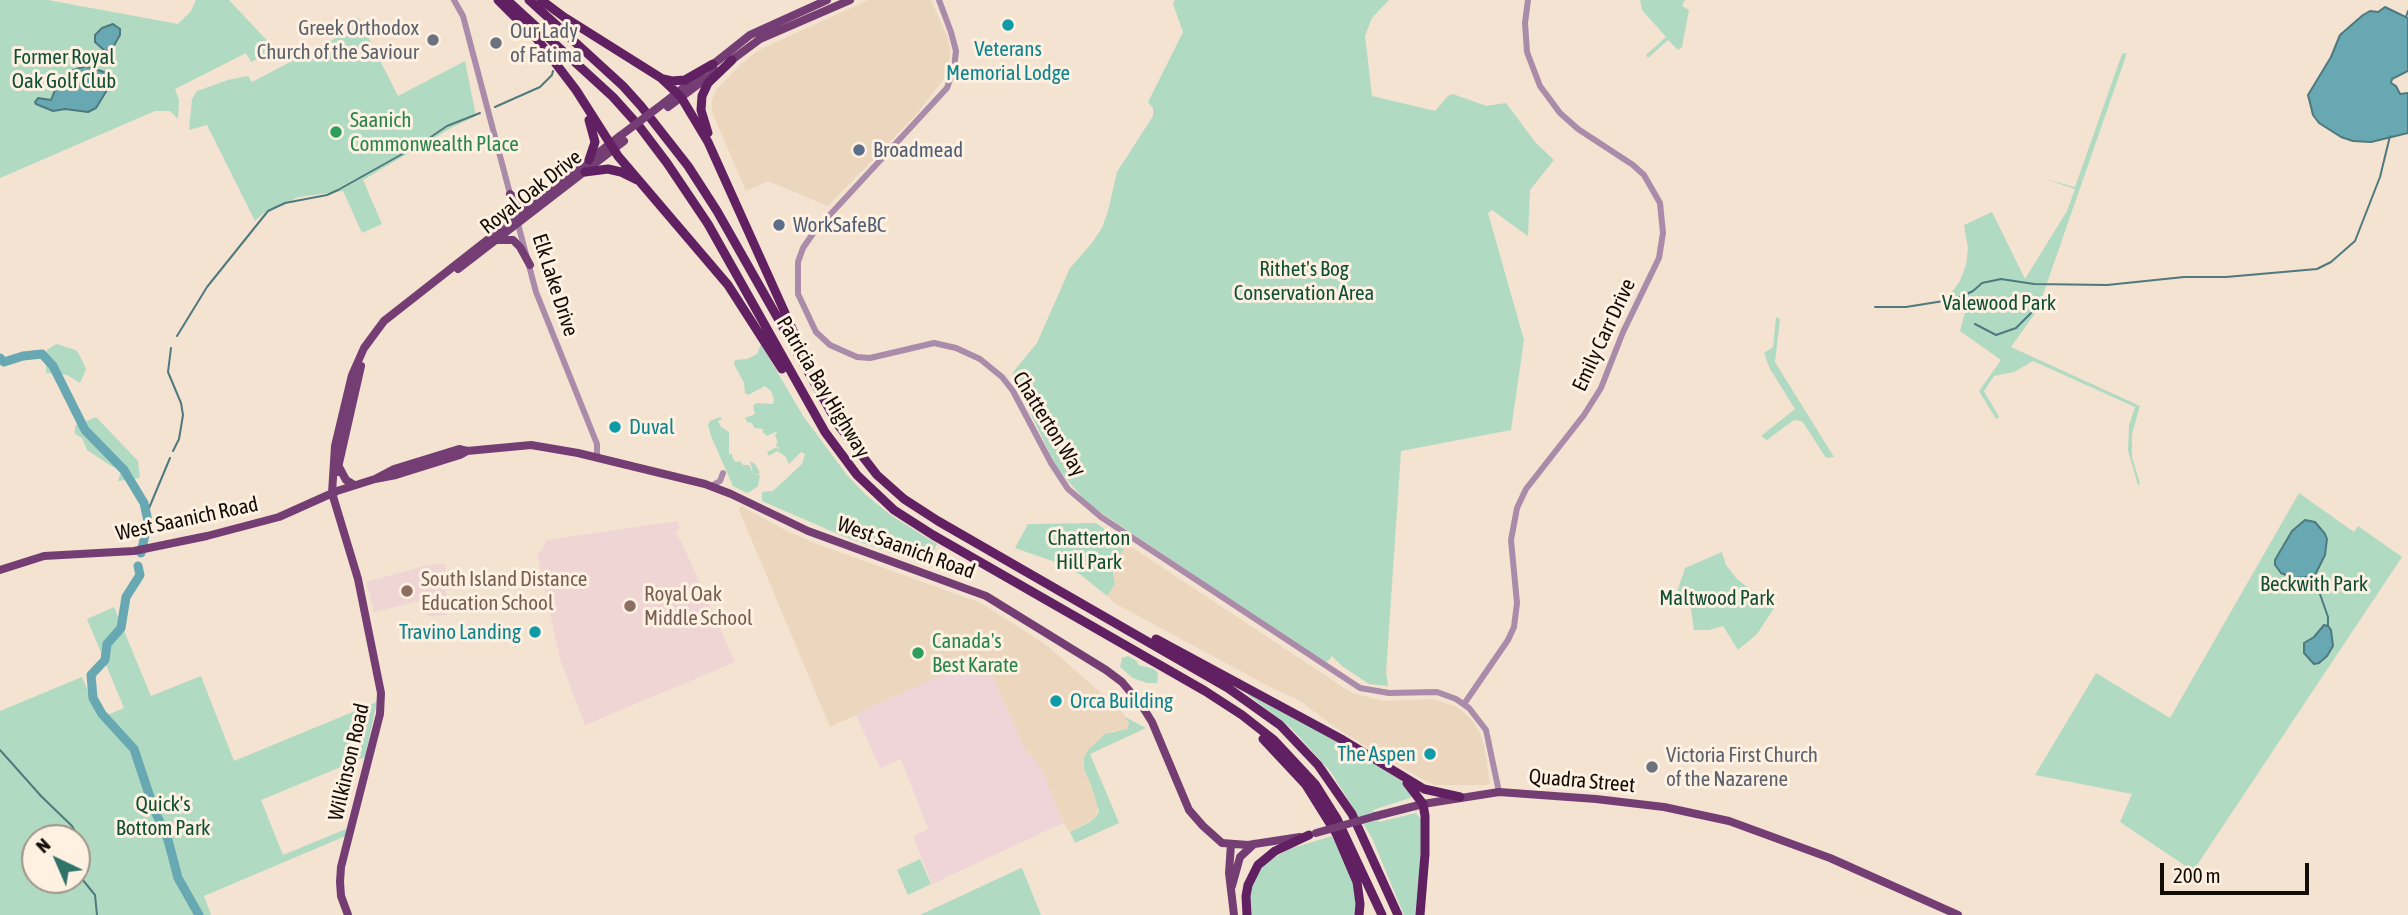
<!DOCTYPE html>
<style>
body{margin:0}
#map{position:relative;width:2408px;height:915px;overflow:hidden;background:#f3e3d0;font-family:"Asap Condensed",sans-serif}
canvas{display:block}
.north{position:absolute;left:21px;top:824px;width:70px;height:70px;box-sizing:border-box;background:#fef1e2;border:2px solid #9f958a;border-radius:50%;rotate:316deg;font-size:19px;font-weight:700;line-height:28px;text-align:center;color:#110c06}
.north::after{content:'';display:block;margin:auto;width:24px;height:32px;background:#2e7368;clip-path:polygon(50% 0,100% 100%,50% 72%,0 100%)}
.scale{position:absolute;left:2160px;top:863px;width:149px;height:32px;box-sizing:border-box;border:4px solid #110c06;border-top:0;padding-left:9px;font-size:21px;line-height:24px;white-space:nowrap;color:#110c06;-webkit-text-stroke:5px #fef1e2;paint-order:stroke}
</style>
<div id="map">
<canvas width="2408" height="915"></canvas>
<div class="north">N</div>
<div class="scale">200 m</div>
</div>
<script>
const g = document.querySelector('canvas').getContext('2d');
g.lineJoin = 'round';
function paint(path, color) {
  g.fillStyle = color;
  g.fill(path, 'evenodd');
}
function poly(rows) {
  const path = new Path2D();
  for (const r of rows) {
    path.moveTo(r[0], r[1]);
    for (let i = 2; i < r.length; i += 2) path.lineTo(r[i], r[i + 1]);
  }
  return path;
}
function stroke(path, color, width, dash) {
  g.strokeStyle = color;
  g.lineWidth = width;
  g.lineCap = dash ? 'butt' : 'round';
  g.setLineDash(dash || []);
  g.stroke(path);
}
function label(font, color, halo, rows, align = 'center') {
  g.font = font + ' "Asap Condensed",sans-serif';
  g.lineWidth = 6;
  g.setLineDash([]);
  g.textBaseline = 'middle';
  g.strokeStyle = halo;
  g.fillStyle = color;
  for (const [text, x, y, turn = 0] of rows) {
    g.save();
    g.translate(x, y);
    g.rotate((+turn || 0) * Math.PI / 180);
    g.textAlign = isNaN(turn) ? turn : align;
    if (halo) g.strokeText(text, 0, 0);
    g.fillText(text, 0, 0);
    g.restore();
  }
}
paint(poly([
 [868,0,931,0,948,38,950,49,950,57,943,80,915,116,828,206,768,181,746,191,712,112,712,100,716,90,740,65,759,50],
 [741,506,789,532,820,545,981,603,1045,644,1121,710,1128,721,1128,728,1123,731,1113,731,1099,739,1088,750,1083,763,1098,807,1096,817,1070,832,1063,823,1044,779,1027,754,983,656,830,727,739,510],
 [1127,544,1352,693,1383,701,1434,699,1457,707,1472,720,1480,733,1484,745,1490,783,1487,785,1434,785,1420,778,1339,730,1300,701,1270,687,1116,604,1107,596,1115,584,1112,567]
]), '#ecd7be');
paint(poly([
 [983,656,1027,754,1030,753,1042,770,1063,823,932,884,913,836,928,829,901,759,880,768,856,714]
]), '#efd5d8');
paint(poly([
 [677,521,680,528,675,532,682,543,735,662,585,725,560,659,537,553,540,553,547,540],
 [445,564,447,615,428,616,424,600,374,612,366,582,428,565]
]), '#f0d5d5');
paint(poly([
 [0,0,48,0,178,24,191,11,196,0,229,0,276,50,251,62,246,53,175,89,179,100,178,119,170,111,155,111,0,178],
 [1175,0,1389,0,1372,18,1365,36,1372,96,1435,111,1448,96,1453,94,1486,106,1506,103,1536,143,1554,160,1530,190,1528,236,1492,210,1488,213,1524,340,1511,430,1401,451,1386,673,1388,686,1369,684,1342,666,1332,656,1327,662,1315,656,1088,504,1057,468,1018,388,1020,386,1017,386,1012,379,1013,372,1037,343,1070,268,1092,243,1102,228,1108,211,1117,172,1153,116,1153,108,1148,102,1183,32,1173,4],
 [1685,0,1682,6,1689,10,1682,47,1678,50,1668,40,1648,58,1646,55,1666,37,1642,10,1640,0],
 [358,17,398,96,465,61,476,116,451,128,363,180,382,224,362,233,343,191,299,197,265,212,255,221,207,125,189,130,192,99,197,91,228,80,248,76,252,82,340,36],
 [2127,53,2038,309,2011,347,2140,406,2132,434,2132,457,2140,484,2138,485,2128,451,2129,425,2135,407,2033,361,2014,372,1994,376,1984,391,1999,417,1996,419,1979,391,2001,360,1960,331,1965,312,1949,296,1960,281,1966,265,1968,248,1964,225,1992,212,2025,279,2067,211,2075,189,2045,179,2075,187,2122,54],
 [1776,317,1780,319,1775,362,1834,457,1826,458,1802,421,1794,420,1767,440,1761,436,1795,409,1770,369,1764,353,1773,347],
 [56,344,76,350,79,354,86,369,80,383,67,375,46,373,47,350],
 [761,344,803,416,847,475,866,495,892,516,937,544,933,552,926,551,923,555,938,563,936,568,845,537,762,501,762,492,773,491,802,464,805,454,801,452,789,464,785,456,777,451,769,456,767,452,777,447,778,450,779,448,775,444,778,443,775,435,778,431,767,436,763,432,763,429,754,428,752,423,747,422,745,418,755,414,753,406,756,403,773,404,774,399,771,391,765,386,748,395,745,393,744,383,734,364,735,360,747,359,757,354],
 [96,417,138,461,140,478,118,481,122,469,113,467,87,450,82,438,75,434,75,426],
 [720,417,722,419,718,421,721,427,729,432,729,454,732,454,733,459,736,462,740,461,743,465,749,465,753,474,750,461,755,464,759,471,759,474,754,474,760,475,758,486,751,491,747,493,733,486,711,436,708,425,710,421],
 [2299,493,2354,532,2358,526,2402,557,2193,871,2120,822,2132,794,2035,775,2096,673,2170,718],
 [1096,523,1127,544,1112,567,1115,584,1107,596,1081,575,1061,564,1015,548,1028,524],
 [1722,552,1726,565,1737,579,1774,608,1757,634,1738,650,1723,626,1709,630,1694,630,1691,609,1677,592,1685,568],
 [114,607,151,696,201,676,234,761,377,702,365,757,261,800,283,855,346,829,348,835,204,896,211,915,0,915,0,711,82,677,100,718,124,708,87,619],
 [35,838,77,838,77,880,35,880],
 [1128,656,1137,661,1138,665,1154,669,1158,673,1157,683,1147,683,1133,678,1120,667,1122,658],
 [1249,694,1351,749,1403,782,1412,794,1410,798,1373,810,1379,822,1416,813,1422,821,1418,915,1404,915,1372,838,1331,772,1291,728,1248,695],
 [1125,717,1146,728,1090,754,1119,823,1075,843,1070,832,1088,823,1096,817,1099,811,1091,785,1084,769,1084,758,1088,750,1105,734,1127,729,1129,723],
 [1332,836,1353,879,1357,894,1356,915,1250,915,1249,893,1258,872,1266,863,1289,849],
 [920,859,931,884,908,895,897,870],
 [1022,868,1041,915,920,915,1021,868]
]), '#b1dac3');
const water = poly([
 [2385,7,2408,18,2408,71,2392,79,2391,83,2396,86,2400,94,2408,93,2408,133,2371,142,2353,141,2341,137,2319,123,2313,115,2308,95,2331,57,2340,35,2363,15,2370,11,2378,12,2385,7],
 [113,24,120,29,120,35,112,49,105,51,95,42,95,35,102,28,113,24],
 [86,66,104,72,109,78,107,90,96,108,88,112,65,109,53,111,36,104,35,102,38,98,51,100,57,85,71,71,86,66],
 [2305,520,2315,522,2325,534,2327,539,2325,555,2314,577,2293,578,2281,573,2275,565,2275,560,2292,531,2305,520],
 [2324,625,2328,626,2331,630,2333,646,2327,656,2319,663,2314,664,2304,653,2304,643,2314,637,2324,625]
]);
paint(water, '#68a8b2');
stroke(water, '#4e797e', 2);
stroke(poly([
 [2406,17,2408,11],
 [495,107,540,87,552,75,553,71],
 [1875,307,1906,307,1956,299,1973,291,1982,283,2001,279,2034,284,2107,285,2184,277,2226,277,2317,269,2331,262,2355,241,2380,177,2390,136],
 [1975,324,1996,335,2016,328,2031,313],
 [177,336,207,287,268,211,285,203,327,195,338,190,422,143,447,126,480,113],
 [171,348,168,372,181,403,183,415,179,439,173,451],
 [147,513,170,458],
 [2314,577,2328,617,2328,626],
 [0,750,41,796,72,826,80,840,82,851,79,868,82,879,95,895,97,915]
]), '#4e797e', 2);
stroke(poly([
 [0,358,4,362,23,356,42,354,53,366,85,430,124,470,144,503,148,521,141,553],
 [138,566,140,575,126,597,121,628,107,644,105,660,91,675,93,698,102,714,134,749,154,809,168,840,178,878,199,915]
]), '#68a8b2', 9);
stroke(poly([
 [454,0,463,16,536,292,597,444,597,457],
 [939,0,951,32,956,51,954,68,947,88,814,232,803,248,798,262,798,294,816,332,830,345,857,357,870,358,934,343,956,348,980,359,1002,377,1013,391,1051,463,1068,489,1101,517,1360,688,1389,693,1437,692,1456,699,1469,708,1486,730,1499,792],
 [711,486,720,481,723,473],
 [1464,704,1508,640,1514,627,1517,603,1511,540,1517,508,1526,489,1584,415,1601,388,1623,332,1659,258,1663,233,1660,203,1644,175,1633,165,1578,129,1560,113,1540,86,1527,52,1525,23,1528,0]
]), '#aa8ba9', 6);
stroke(poly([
 [729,62,760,39,850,0],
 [711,66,750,35,827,0],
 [664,103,701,74],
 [668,107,716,71],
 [510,194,521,204,533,201],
 [499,240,513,240,520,247,530,265],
 [458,269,624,141],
 [338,465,346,480,354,485],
 [337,472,361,366],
 [375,479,394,469,459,449,467,451,531,445,578,453,705,484,731,494,808,531,986,596,1106,670,1122,682,1142,706,1152,722,1189,810,1203,826,1222,843,1248,845,1300,837],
 [0,570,44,556,134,551,207,536,279,517,337,491,375,479,396,475,460,455,467,451],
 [1376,816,1423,804,1499,792,1596,799,1664,807,1729,821,1830,858,1958,915],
 [1231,844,1229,873,1234,915],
 [1232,886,1240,857,1254,844],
 [348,915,341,896,340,882,341,867,380,714,381,693,358,579,332,493,335,446,352,375,364,348,384,321,620,136]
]), '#743e75', 8);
stroke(poly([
 [498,0,537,39,576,90,618,156,728,285,782,369],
 [507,0,613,97,639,126,667,163,708,224,825,432,857,475,894,510,933,535,1205,691,1242,715,1274,740,1315,784,1337,819,1382,915],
 [529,0,623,86,641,106,688,166,717,211,839,426,877,475,904,499,938,521,1228,688,1280,725,1318,765,1352,814,1398,915],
 [541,0,564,17,661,78,681,97,708,142,804,355],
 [663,79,672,81,685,80,713,64],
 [708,133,701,110,702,96,708,83,732,60],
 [589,160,595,142,589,120],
 [585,172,608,169,621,172,637,180],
 [1156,639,1343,740,1424,789,1460,797],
 [1263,739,1306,785,1336,833,1357,882,1360,904,1359,915],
 [1407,783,1423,804,1425,816,1425,854,1420,915],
 [1247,915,1246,896,1248,885,1258,865,1275,851,1309,835]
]), '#602062', 9);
stroke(poly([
 [620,136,664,103],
 [1316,833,1376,816]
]), '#743e75', 8);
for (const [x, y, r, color] of [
 [1008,25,7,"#0f9aa8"],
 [433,40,7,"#6b7280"],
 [496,43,7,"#6b7280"],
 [336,132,7,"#2e9e5b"],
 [859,150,7,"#5c6f8a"],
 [779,225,7,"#5c6f8a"],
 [615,427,7,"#0f9aa8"],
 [407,591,7,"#8d6e63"],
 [630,606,7,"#8d6e63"],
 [535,632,7,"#0f9aa8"],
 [918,653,7,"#2e9e5b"],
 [1056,701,7,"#0f9aa8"],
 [1430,754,7,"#0f9aa8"],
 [1652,767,7,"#6b7280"]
]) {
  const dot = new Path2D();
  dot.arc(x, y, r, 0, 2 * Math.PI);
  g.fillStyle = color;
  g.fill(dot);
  stroke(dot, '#fef1e2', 2.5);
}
label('21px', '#5b616d', '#fef1e2', [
 ["Greek Orthodox",419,28,"right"],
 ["Church of the Saviour",419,52,"right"],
 ["Our Lady",510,31],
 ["of Fatima",510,55],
 ["Victoria First Church",1666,755],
 ["of the Nazarene",1666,779]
], 'left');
label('21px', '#0d838f', '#fef1e2', [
 ["Veterans",1008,49,"center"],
 ["Memorial Lodge",1008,73,"center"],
 ["Duval",629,427],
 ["Travino Landing",521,632,"right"],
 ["Orca Building",1070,701],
 ["The Aspen",1416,754,"right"]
], 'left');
label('21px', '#0f4f35', '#fef1e2', [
 ["Former Royal",64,57],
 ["Oak Golf Club",64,81],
 ["Rithet's Bog",1304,269],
 ["Conservation Area",1304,293],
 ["Valewood Park",1999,303],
 ["Chatterton",1089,538],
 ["Hill Park",1089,562],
 ["Beckwith Park",2314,584],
 ["Maltwood Park",1717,598],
 ["Quick's",163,804],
 ["Bottom Park",163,828]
]);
label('21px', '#27864d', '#fef1e2', [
 ["Saanich",350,120],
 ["Commonwealth Place",350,144],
 ["Canada's",932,641],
 ["Best Karate",932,665]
], 'left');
label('21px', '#4e5e75', '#fef1e2', [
 ["Broadmead",873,150],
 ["WorkSafeBC",793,225]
], 'left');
label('21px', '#110c06', '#fef1e2', [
 ["Royal Oak Drive",531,192,-38],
 ["Elk Lake Drive",555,285,72],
 ["Emily Carr Drive",1604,335,-65],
 ["Patricia Bay Highway",823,387,59],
 ["Chatterton Way",1049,424,58],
 ["West Saanich Road",187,519,-12],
 ["West Saanich Road",906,548,20],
 ["Wilkinson Road",349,762,-77],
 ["Quadra Street",1582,781,5]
]);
label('21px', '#785e54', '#fef1e2', [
 ["South Island Distance",421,579],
 ["Education School",421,603],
 ["Royal Oak",644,594],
 ["Middle School",644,618]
], 'left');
</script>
